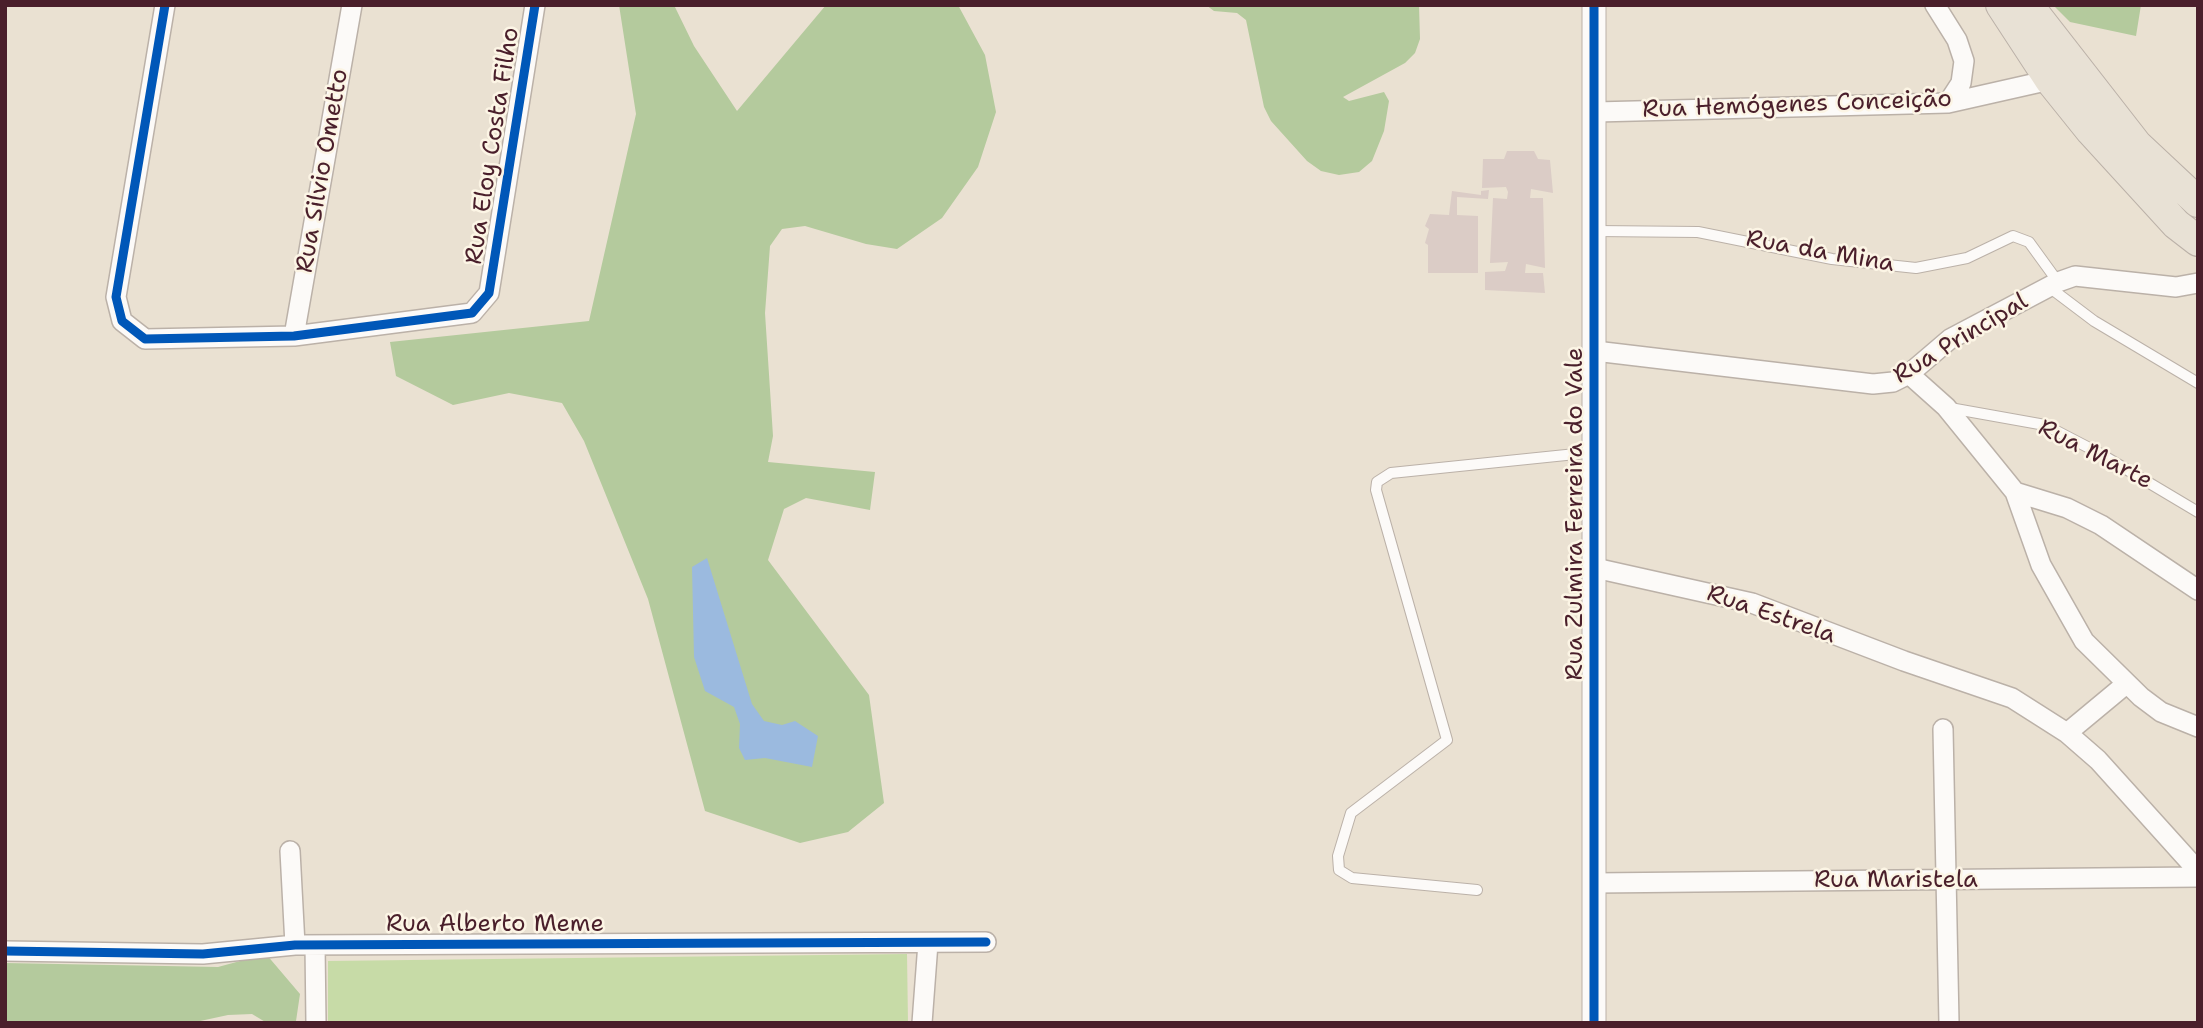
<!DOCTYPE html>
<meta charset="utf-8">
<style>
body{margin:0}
#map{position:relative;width:2203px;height:1028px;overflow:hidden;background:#eae1d2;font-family:"Shantell Sans",sans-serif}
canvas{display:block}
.frame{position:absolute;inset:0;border:7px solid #4a1f2b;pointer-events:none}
</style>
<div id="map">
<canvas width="2203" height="1028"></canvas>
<div class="frame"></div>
</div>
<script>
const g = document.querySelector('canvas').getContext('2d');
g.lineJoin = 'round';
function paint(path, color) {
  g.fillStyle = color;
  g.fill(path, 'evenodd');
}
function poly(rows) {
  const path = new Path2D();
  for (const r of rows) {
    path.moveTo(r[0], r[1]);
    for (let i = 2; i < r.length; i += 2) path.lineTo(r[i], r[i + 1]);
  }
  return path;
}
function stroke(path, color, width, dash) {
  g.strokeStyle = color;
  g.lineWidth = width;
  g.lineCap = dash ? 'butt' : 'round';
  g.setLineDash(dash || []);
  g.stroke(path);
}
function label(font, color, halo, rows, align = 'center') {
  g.font = font + ' "Shantell Sans",sans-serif';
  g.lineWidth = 5;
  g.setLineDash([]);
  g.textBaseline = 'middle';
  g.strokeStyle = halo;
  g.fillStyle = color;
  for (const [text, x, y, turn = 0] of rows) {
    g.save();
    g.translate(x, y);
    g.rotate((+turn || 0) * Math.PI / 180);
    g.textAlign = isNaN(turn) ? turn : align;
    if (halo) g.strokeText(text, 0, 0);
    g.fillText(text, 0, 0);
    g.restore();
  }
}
paint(poly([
 [907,954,908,1023,328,1023,328,961]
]), '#c7dba7');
paint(poly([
 [619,5,674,5,694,46,737,111,826,5,958,5,985,55,996,112,978,167,942,218,897,249,866,244,805,226,782,229,770,246,765,313,773,436,768,462,875,472,870,510,806,498,784,509,768,560,869,695,884,803,848,832,800,843,705,811,648,599,584,441,562,403,509,393,453,405,396,376,390,342,589,321,636,114],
 [1206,5,1419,5,1420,39,1415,53,1405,63,1343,97,1349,101,1384,92,1389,101,1384,131,1372,161,1359,172,1339,175,1321,171,1307,161,1271,121,1264,107,1246,20,1237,13,1214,11],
 [2053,5,2141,5,2136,36,2070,22],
 [266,954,300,994,296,1021,293,1023,267,1023,252,1014,228,1015,191,1023,5,1023,5,963,218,967]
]), '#b4ca9d');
paint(poly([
 [707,558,752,704,764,721,782,725,795,721,818,736,812,767,765,758,745,760,739,748,740,724,734,707,705,691,694,657,692,567]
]), '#9bbadf');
paint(poly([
 [1507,151,1534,151,1538,159,1550,160,1553,193,1531,189,1530,198,1543,198,1545,268,1526,264,1525,273,1543,273,1545,293,1485,290,1485,272,1505,271,1508,262,1490,263,1493,198,1507,199,1508,192,1506,187,1482,188,1483,159,1504,159],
 [1489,190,1488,199,1457,197,1457,215,1478,216,1478,273,1428,273,1428,245,1425,243,1429,229,1425,226,1430,214,1449,215,1452,191,1481,195,1481,191]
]), '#dbccc6');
const service = poly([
 [1596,231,1698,232,1832,259,1916,268,1967,258,2013,236,2029,242,2058,282],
 [2049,287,2094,321,2198,383],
 [1950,408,2045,425,2099,453,2198,512],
 [1477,890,1352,878,1339,870,1338,856,1351,813,1447,740,1376,490,1377,482,1391,473,1595,452]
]);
const minor = poly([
 [165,5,116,297,122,321,145,339,294,336,472,313,489,293,535,5],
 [1935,5,1957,40,1964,61,1961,83,1948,103],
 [1596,112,1948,103,2050,80,2055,73],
 [294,336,352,5],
 [1595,351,1873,384,1893,382,1909,374,1950,339,2058,282,2075,276,2176,287,2198,283],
 [1909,374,1946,407,2015,492,2041,565,2084,641,2141,697,2161,712,2198,727],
 [2015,492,2067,508,2101,525,2198,590],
 [1595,568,1752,603,1904,661,2012,698,2067,733,2098,760,2198,871],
 [1943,729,1949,1023],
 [2067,733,2126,684],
 [290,851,295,945],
 [1595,883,2198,877],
 [315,945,316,1023],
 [5,951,203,954,295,945,986,942],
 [922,1023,928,943]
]);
const tertiary = poly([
 [1594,1023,1594,5]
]);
const primary = poly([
 [2001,5,2050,80,2091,131,2176,224,2198,241],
 [2028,5,2137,145,2198,202]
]);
stroke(service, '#bbb1a8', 12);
stroke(minor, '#bbb1a8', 22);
stroke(tertiary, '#bbb1a8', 25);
stroke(primary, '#bbb1a8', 32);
stroke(service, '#fcfaf8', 10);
stroke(minor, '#fcfaf8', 19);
stroke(tertiary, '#fcfaf8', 23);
stroke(primary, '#e8e1d5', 30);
stroke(poly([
 [165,5,116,297,122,321,145,339,294,336,472,313,489,293,535,5],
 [5,951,203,954,295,945,986,942],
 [1594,1023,1594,5]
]), '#0057b8', 9);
label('24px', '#4a1f2b', '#fcf5e5', [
 ["Rua Hemógenes Conceição",1797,105,-2],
 ["Rua Eloy Costa Filho",493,146,-81],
 ["Rua Silvio Ometto",323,171,-80],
 ["Rua da Mina",1820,252,10],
 ["Rua Principal",1961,339,-31],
 ["Rua Marte",2095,455,27],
 ["Rua Zulmira Ferreira do Vale",1576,514,-90],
 ["Rua Estrela",1771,615,19],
 ["Rua Maristela",1896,881],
 ["Rua Alberto Meme",495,925]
]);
</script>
